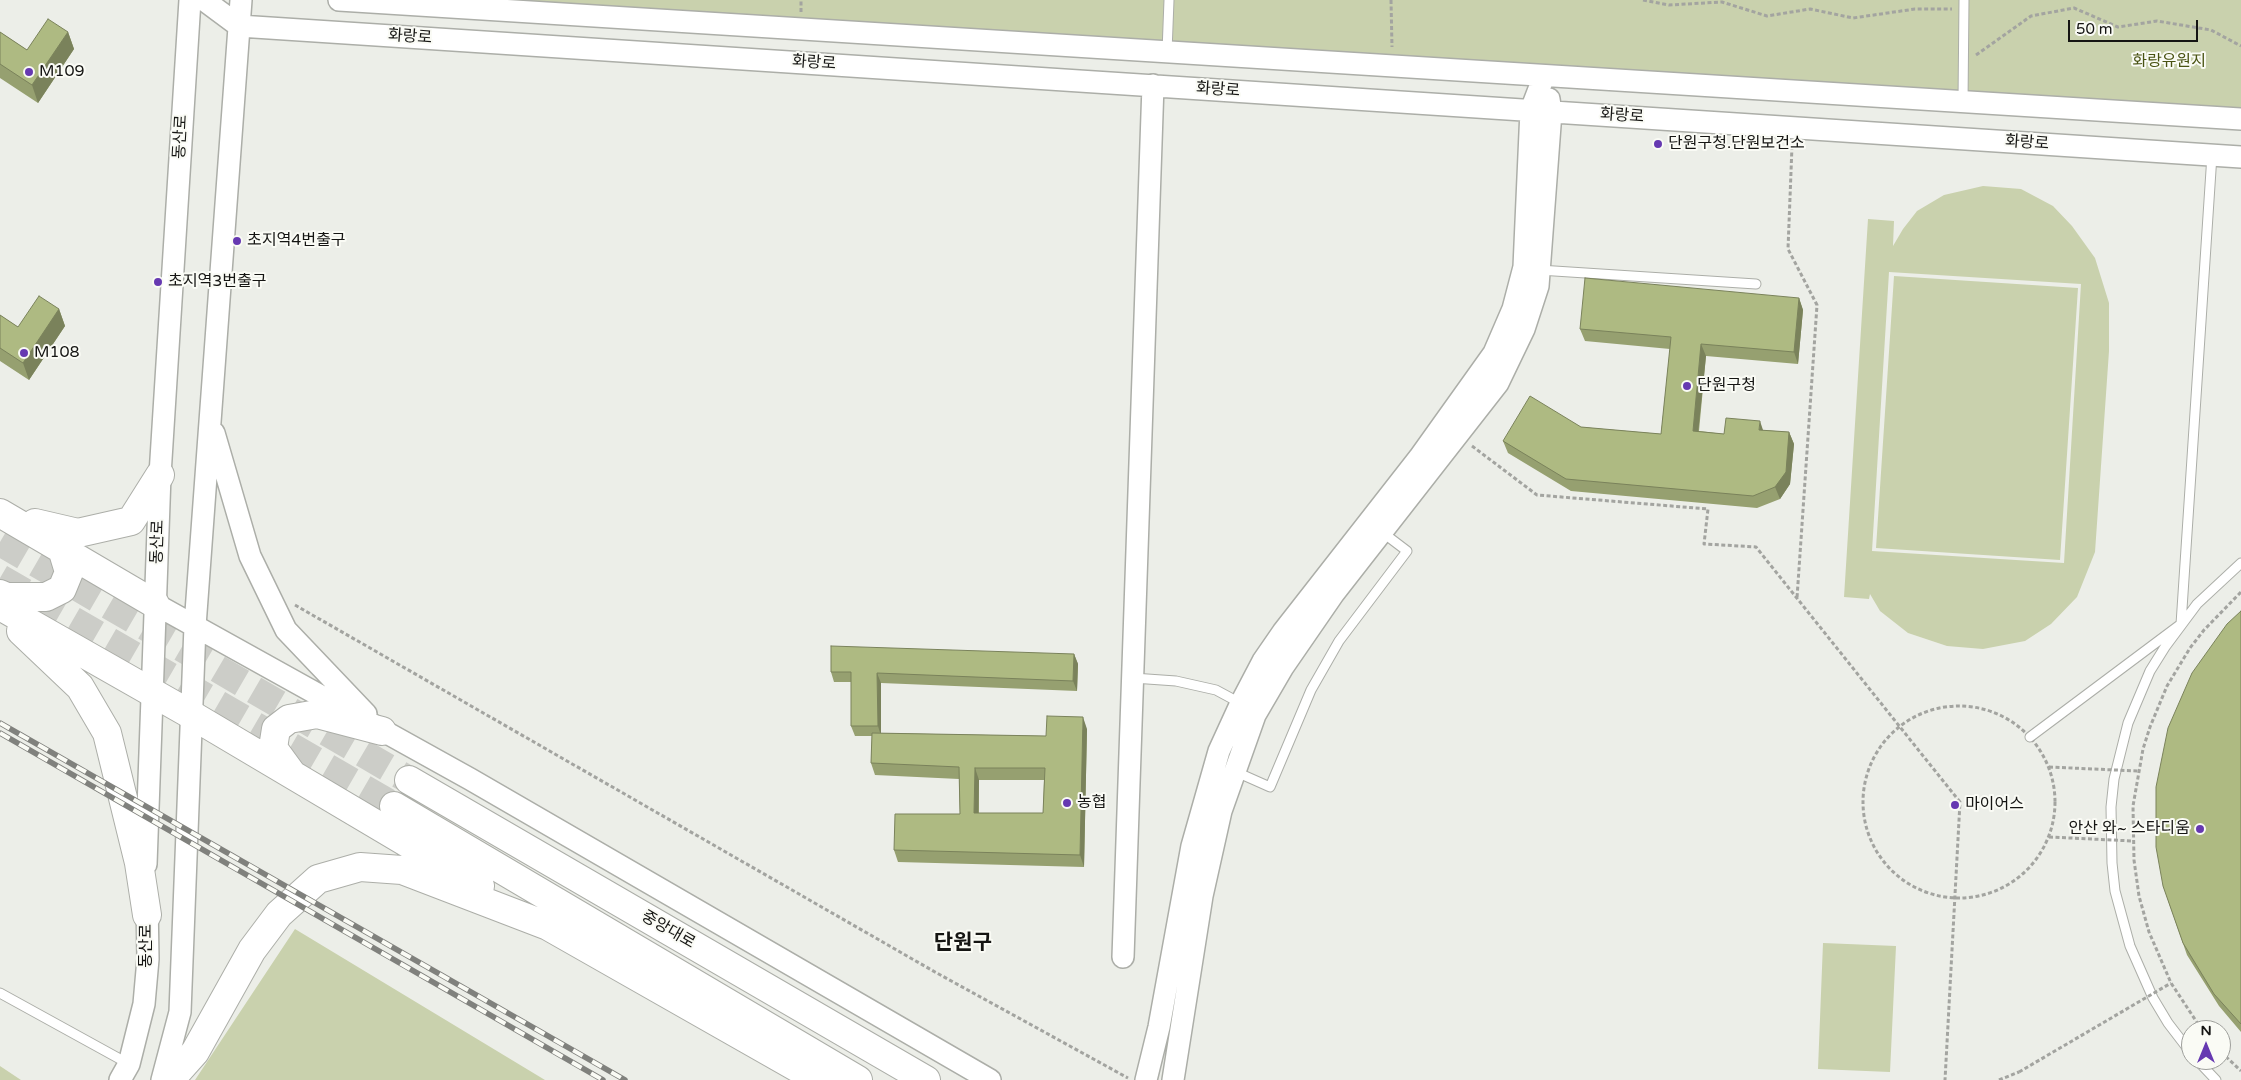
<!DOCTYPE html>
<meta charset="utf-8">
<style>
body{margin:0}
#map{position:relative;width:2241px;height:1080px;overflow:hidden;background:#eceee8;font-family:"Varela Round",sans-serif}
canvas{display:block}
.north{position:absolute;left:2181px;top:1020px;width:50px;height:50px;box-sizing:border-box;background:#fafbf5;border:1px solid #9e9f9b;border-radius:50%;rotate:0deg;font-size:14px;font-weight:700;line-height:20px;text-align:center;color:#151513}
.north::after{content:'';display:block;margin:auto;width:18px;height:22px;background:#6639b1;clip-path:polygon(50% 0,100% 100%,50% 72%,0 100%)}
.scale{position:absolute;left:2068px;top:20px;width:130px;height:22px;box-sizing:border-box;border:2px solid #151513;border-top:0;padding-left:6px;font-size:15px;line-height:18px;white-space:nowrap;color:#151513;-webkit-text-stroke:4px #fafbf5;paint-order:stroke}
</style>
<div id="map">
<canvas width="2241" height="1080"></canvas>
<div class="north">N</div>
<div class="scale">50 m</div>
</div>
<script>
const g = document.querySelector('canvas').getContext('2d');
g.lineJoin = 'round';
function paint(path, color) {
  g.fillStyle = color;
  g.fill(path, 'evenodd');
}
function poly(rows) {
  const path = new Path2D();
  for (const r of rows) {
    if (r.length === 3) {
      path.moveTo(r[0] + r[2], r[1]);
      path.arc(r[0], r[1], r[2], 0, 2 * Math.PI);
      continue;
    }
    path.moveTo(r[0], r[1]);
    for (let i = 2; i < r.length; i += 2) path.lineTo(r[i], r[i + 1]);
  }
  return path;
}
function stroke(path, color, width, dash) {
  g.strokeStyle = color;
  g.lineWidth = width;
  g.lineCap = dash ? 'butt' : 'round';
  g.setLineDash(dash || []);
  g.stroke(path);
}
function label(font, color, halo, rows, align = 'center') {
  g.font = font + ' "Varela Round","Noto Sans KR",sans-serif';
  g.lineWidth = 4;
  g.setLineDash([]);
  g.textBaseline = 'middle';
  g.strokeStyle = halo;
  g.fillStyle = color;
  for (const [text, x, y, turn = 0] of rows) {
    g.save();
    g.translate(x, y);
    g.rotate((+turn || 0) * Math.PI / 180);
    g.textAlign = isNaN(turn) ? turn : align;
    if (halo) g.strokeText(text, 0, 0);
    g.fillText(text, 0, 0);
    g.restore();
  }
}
paint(poly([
 [452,0,2241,0,2241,130,477,8],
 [1983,186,2021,189,2053,206,2072,226,2095,258,2109,303,2109,351,2095,552,2077,597,2051,624,2025,641,1983,649,1947,646,1908,633,1880,611,1870,594,1869,599,1844,597,1868,219,1894,221,1893,246,1903,229,1917,211,1944,195],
 [1889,272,2081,284,2064,563,1872,551],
 [1894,276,2078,288,2060,560,1876,548],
 [295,929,545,1080,195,1080],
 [1823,943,1896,946,1890,1072,1818,1069],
 [0,1066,21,1080,0,1080]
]), '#c9d1ad');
stroke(poly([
 [0,542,409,780],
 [0,578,394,806]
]), '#cccdc8', 28, [28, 14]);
const service = poly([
 [1167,52,1169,0],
 [1963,102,1964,0],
 [1539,270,1756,284],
 [1133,678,1176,681,1216,690,1242,704],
 [2030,737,2181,624,2212,155],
 [1234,771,1270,787,1311,690,1339,641,1407,551,1382,532],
 [0,993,129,1064],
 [2191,1053,2168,1023,2153,998,2130,946,2115,891,2112,863,2111,807,2114,779,2128,723,2150,671,2165,647,2197,604,2241,563],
 [2197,1060,2216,1080]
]);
const tertiary = poly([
 [204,0,239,26,2241,157],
 [339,0,2241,119],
 [214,433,250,556,286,630,366,714],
 [155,604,470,779,990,1080],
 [146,864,160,475,190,0],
 [1123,957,1153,85],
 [120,1080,129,1064,144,1004,148,959,147,900],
 [162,1080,180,1012,195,626,241,0],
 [1146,1080,1159,1027,1192,846,1219,751,1241,703,1263,661,1283,632,1419,458,1494,353,1513,309,1524,267,1531,110,1544,76],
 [1173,1080,1202,896,1221,811,1255,715,1283,667,1334,593,1498,383,1524,329,1538,286,1551,112,1549,99]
]);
const primary = poly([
 [0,513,155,604],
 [35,523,78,533,131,521,160,475],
 [0,594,7,597,46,597,62,589,69,572,62,549],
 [0,606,190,714,480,886],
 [21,631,80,687,107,733,139,863,147,915],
 [292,774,273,748,276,729,289,719,317,714,382,731],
 [409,780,926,1080],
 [394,806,858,1080],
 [170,1080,195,1052,252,950,279,914,318,879,360,867,402,870,548,926,819,1080]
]);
stroke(service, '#acaea8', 11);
stroke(tertiary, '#acaea8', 24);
stroke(primary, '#acaea8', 30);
stroke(poly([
 [1391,0,1392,47],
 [1643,0,1669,5,1722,2,1767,16,1810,9,1853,18,1915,9,1952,9],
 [801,12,801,0],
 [1976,55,2031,16,2074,8,2118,27,2157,21,2211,30,2241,46],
 [1792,146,1788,249,1817,305,1797,598],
 [1472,446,1537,495,1708,509,1704,544,1756,547,1960,802,1945,1080],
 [295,605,935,972,1128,1078],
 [1959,802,96],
 [2202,1030,2171,983,2149,932,2139,896,2134,860,2133,806,2143,749,2150,727,2167,686,2190,648,2204,630,2241,592],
 [2221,1052,2241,1071],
 [1999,1080,2019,1072]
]), '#a3a4a0', 3, [4, 2.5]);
stroke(service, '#fff', 9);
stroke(tertiary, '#fff', 21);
stroke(primary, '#fff', 28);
const rail = poly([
 [0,723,625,1080],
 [0,733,603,1080]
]);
stroke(rail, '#80817d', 5.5);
stroke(rail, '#fafbf5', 4, [11]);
stroke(poly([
 [2049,767,2138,771],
 [2049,837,2133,841],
 [2019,1072,2171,983]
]), '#a3a4a0', 3, [4, 2.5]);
paint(poly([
 [0,32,27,50,68,32,74,49,38,103,0,78],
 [1799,298,1803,310,1798,364,1706,356,1699,431,1724,434,1763,430,1789,432,1794,444,1790,484,1780,499,1757,508,1571,491,1508,453,1503,441,1581,427,1661,434,1670,349,1585,341,1580,329],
 [59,309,65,326,29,380,0,361,0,315,18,327],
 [2241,611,2241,1032,2219,1006,2187,955,2163,886],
 [1074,654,1078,664,1077,691,881,683,881,733,1046,736,1087,729,1084,867,898,862,894,850,960,814,959,779,875,775,871,763,872,736,855,736,851,726,851,682,834,682,831,672],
 [979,780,1044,780,1043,813,979,813]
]), '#96a070');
paint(poly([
 [68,32,74,49,38,103,32,85],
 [1799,298,1803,310,1798,364,1794,352],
 [59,309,65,326,29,380,23,363],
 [1701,344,1706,356,1697,443,1693,431],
 [1760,421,1764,433,1759,430],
 [1789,432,1794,444,1790,484,1780,499,1775,487],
 [1074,654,1078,664,1077,691,1073,681],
 [877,673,881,683,881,736,878,726],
 [1083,717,1087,729,1084,867,1080,855],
 [975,768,979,780,978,826,974,813]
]), '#7a825b');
const building = poly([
 [48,19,68,32,32,85,0,64,0,32,27,50,48,19],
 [1585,278,1799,298,1794,352,1701,344,1693,431,1724,434,1726,418,1760,421,1759,430,1789,432,1786,472,1775,487,1753,496,1566,479,1503,441,1530,396,1581,427,1661,434,1671,337,1580,329,1585,278],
 [39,296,59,309,23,363,0,348,0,315,18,327,39,296],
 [2241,611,2241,1024,2214,994,2183,943,2163,886,2156,847,2156,787,2168,728,2192,673,2227,624,2241,611],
 [831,646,1074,654,1073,681,877,673,878,726,851,726,851,672,831,672,831,646],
 [1047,716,1083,717,1080,855,894,850,895,814,960,814,959,767,871,763,872,733,1046,736,1047,716],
 [975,768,1045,768,1043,813,974,813,975,768]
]);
paint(building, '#aeba82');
stroke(building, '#7a825b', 1);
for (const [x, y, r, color] of [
 [29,72,5,"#6639b1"],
 [1658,144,5,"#6639b1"],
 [237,241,5,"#6639b1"],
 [158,282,5,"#6639b1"],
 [24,353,5,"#6639b1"],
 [1687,386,5,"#6639b1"],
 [1067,803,5,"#6639b1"],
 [1955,805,5,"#6639b1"],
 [2200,829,5,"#6639b1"]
]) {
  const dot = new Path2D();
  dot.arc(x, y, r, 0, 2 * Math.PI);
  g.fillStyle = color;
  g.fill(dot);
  stroke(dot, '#fafbf5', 2);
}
label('16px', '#151513', '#fafbf5', [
 ["화랑로",410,37,4],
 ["화랑로",814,63,4],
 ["화랑로",1218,90,4],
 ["화랑로",1622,116,4],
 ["동산로",181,137,-87],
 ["화랑로",2027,143,4],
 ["동산로",158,542,-88],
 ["중앙대로",668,930,30],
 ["동산로",147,946,-90]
]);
label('16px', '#495313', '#fafbf5', [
 ["화랑유원지",2169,62]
]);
label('16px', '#151513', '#fafbf5', [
 ["M109",39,72],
 ["단원구청.단원보건소",1668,144],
 ["초지역4번출구",247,241],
 ["초지역3번출구",168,282],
 ["M108",34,353],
 ["단원구청",1697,386],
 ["농협",1077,803],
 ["마이어스",1965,805],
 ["안산 와~ 스타디움",2190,829,"right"]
], 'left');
label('bold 21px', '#151513', '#fafbf5', [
 ["단원구",963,943]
]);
</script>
